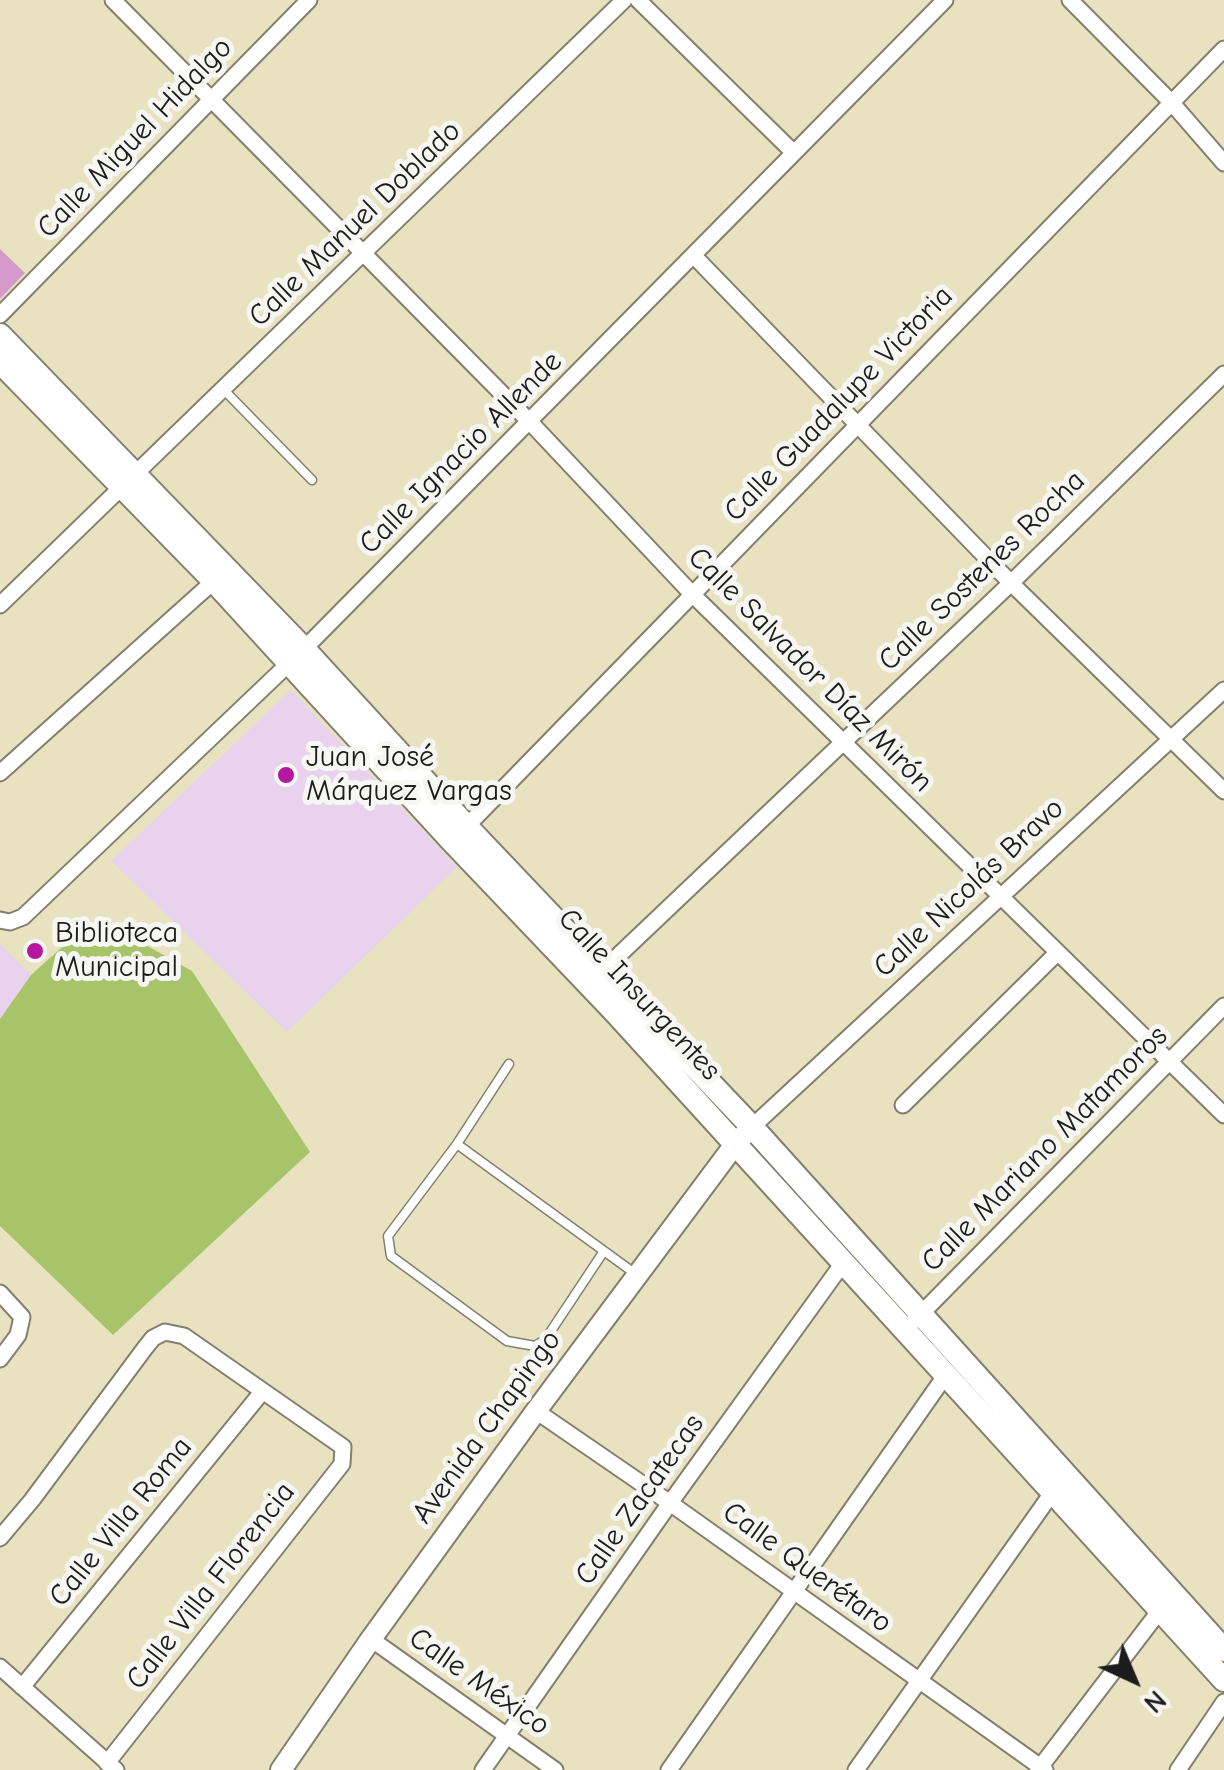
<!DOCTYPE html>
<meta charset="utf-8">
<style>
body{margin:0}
#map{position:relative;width:1224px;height:1770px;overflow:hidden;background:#e9e2c1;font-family:"Comic Neue",sans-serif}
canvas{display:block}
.north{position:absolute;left:1084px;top:1630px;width:100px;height:100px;-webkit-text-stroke:8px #f6f6f2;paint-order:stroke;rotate:136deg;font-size:28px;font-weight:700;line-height:40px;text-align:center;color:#1c1c1c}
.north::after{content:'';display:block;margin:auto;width:35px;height:45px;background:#1c1c1c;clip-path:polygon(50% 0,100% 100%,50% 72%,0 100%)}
</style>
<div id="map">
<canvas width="1224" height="1770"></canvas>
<div class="north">N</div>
</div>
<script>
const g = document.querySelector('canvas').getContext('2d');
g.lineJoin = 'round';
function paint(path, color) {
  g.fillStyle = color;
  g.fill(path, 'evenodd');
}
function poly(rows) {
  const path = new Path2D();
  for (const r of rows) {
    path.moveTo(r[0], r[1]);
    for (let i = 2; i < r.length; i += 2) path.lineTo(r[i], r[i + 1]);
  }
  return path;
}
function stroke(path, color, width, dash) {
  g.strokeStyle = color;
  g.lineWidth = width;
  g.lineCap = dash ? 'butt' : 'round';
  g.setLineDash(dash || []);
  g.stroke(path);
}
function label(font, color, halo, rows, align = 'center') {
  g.font = font + ' "Comic Neue",sans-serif';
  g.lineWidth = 10;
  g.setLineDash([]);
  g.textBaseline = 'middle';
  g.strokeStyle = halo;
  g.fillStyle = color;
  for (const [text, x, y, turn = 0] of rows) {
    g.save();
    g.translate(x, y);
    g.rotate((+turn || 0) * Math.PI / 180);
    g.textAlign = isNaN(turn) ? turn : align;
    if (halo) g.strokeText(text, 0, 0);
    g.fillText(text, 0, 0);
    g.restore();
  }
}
paint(poly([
 [291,690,457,867,287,1032,111,861],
 [0,944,31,975,0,1019]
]), '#e8d2ee');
paint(poly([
 [94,937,135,939,192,971,310,1152,113,1335,0,1226,0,1019,31,975,61,948]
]), '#a7c46b');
paint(poly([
 [0,249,25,273,0,299]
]), '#d59aca');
const service = poly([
 [223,389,312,480],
 [509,1064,457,1144,388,1236,391,1256,507,1341,535,1346,545,1340,604,1251],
 [457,1144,637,1275]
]);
const minor = poly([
 [113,0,530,422,692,594,1224,1115],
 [638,0,793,152],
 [1070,0,1171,102,1224,163],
 [694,256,1011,583,1224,791],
 [0,315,309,0],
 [0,605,624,0],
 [0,773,214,581],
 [463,830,1224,49],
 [0,920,10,922,23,917,304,649,945,0],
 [602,971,1011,583,1224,374],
 [903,1105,1057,953],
 [752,1127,1224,690],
 [0,1293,22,1317,18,1335,0,1359],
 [914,1321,1224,1006],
 [536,1411,670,1503,1045,1770],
 [0,1538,32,1500,145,1348,153,1338,165,1332,184,1336,343,1447,342,1464,107,1763],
 [371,1639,555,1770],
 [0,1667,116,1770],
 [22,1687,262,1392],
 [483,1770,670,1503,843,1263],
 [669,1770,945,1376],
 [856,1770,1057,1486],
 [1038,1770,1164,1605],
 [1178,1770,1224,1702]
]);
const tertiary = poly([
 [281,1770,371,1639,536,1411,736,1143,752,1127]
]);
const secondary = poly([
 [0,335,304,649,467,827,752,1127,1224,1650],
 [0,362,214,581,452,841,614,1011,1224,1680]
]);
stroke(service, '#827f6e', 11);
stroke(minor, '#827f6e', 19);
stroke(tertiary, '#827f6e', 24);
stroke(secondary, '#827f6e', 26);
stroke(service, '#fff', 8);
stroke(minor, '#fff', 15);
stroke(tertiary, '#fff', 20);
stroke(secondary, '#fff', 22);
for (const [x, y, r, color] of [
 [286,775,10,"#b5179e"],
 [35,951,10,"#b5179e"]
]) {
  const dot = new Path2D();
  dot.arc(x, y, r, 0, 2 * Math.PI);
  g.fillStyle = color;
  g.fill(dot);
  stroke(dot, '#f6f6f2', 4);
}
label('30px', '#1c1c1c', '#f6f6f2', [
 ["Calle Miguel Hidalgo",135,138,-46],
 ["Calle Manuel Doblado",355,224,-44],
 ["Calle Guadalupe Victoria",839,404,-46],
 ["Calle Ignacio Allende",461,453,-45],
 ["Calle Sostenes Rocha",982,571,-44],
 ["Calle Salvador Díaz Mirón",810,670,45],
 ["Calle Nicolás Bravo",969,888,-43],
 ["Calle Insurgentes",639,995,47],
 ["Calle Mariano Matamoros",1045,1149,-45],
 ["Avenida Chapingo",487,1427,-54],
 ["Calle Zacatecas",640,1500,-55],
 ["Calle Villa Roma",121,1522,-51],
 ["Calle Querétaro",807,1568,36],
 ["Calle Villa Florencia",211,1586,-52],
 ["Calle México",479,1682,35]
]);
label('30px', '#1c1c1c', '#f6f6f2', [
 ["Juan José",306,758],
 ["Márquez Vargas",306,792],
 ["Biblioteca",55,934],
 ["Municipal",55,968]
], 'left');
</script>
